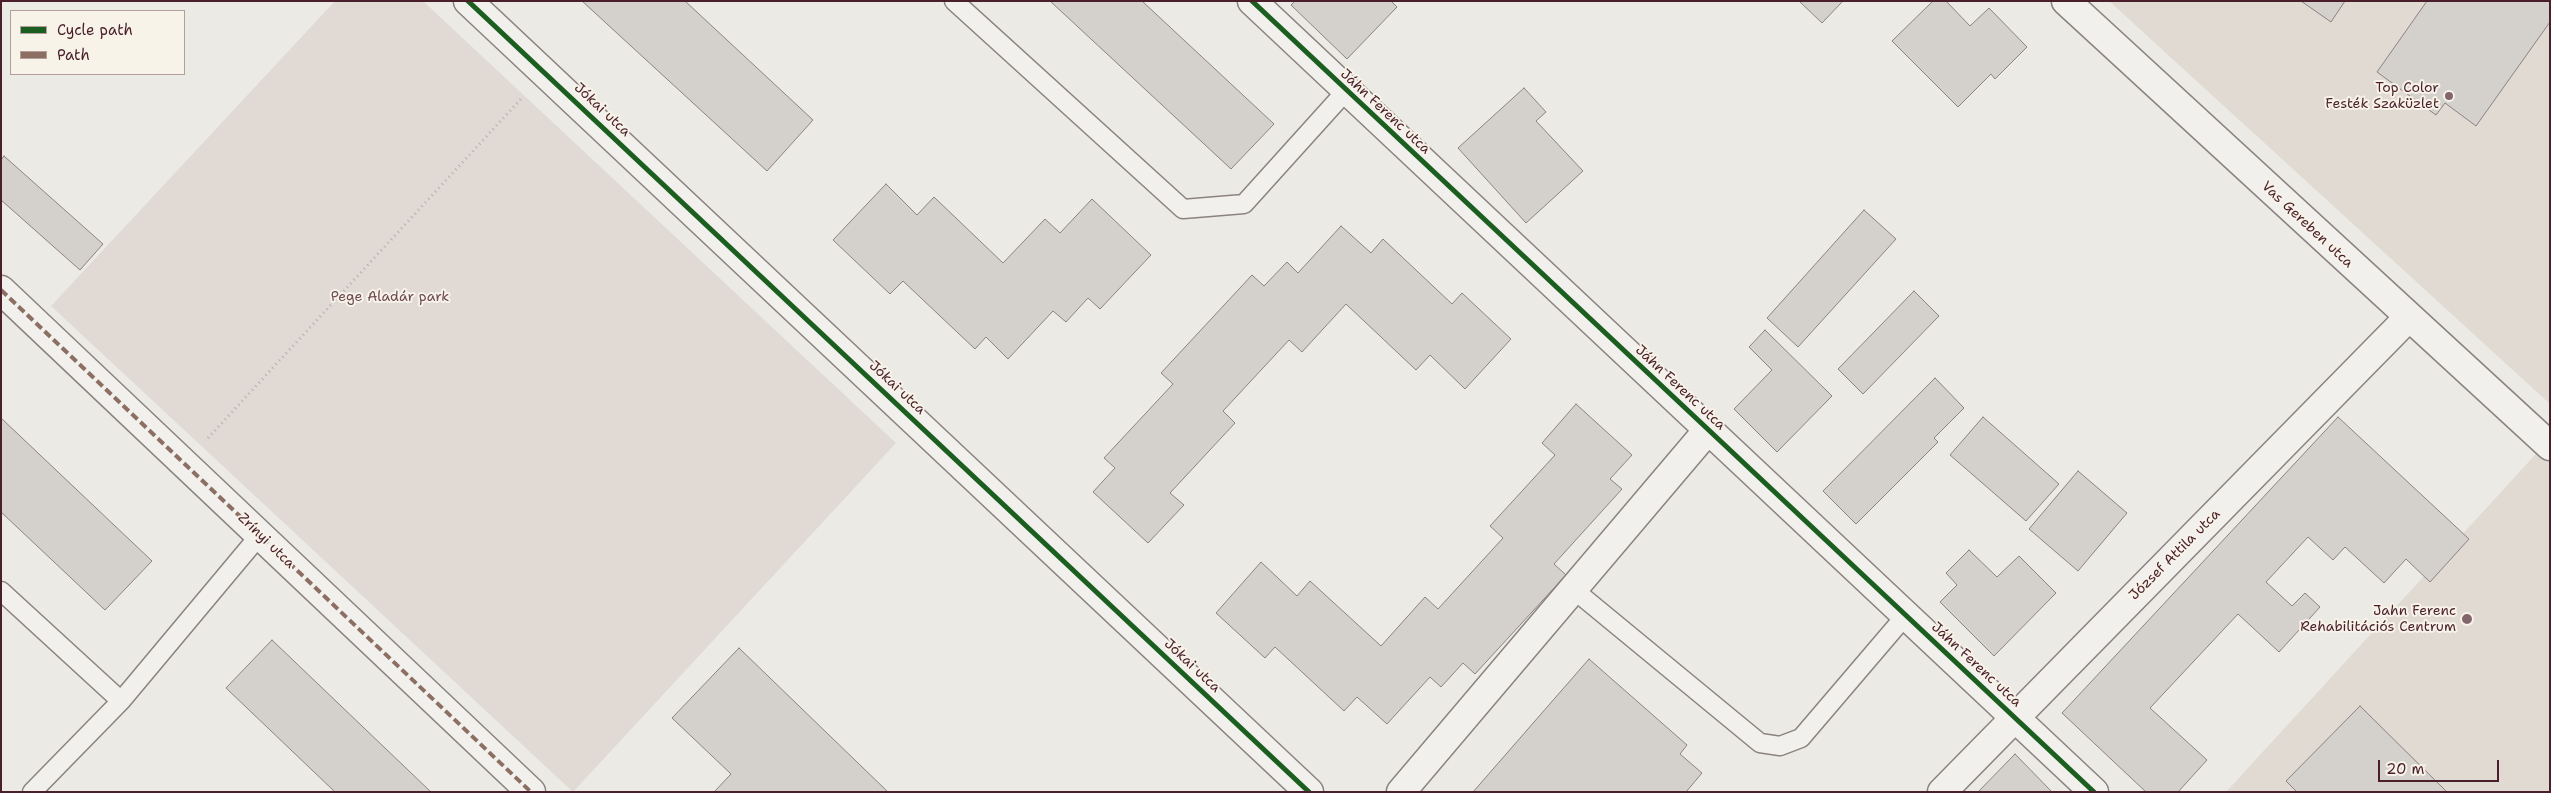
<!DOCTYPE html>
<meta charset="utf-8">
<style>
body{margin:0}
#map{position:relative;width:2551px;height:793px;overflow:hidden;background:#eceae4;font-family:"Shantell Sans",sans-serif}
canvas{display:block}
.frame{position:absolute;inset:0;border:2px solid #4a1f2b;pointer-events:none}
.legend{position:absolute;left:10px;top:10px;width:175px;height:65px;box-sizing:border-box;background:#f7f3e8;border:1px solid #b29e9c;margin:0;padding:6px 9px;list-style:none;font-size:15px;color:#4a1f2b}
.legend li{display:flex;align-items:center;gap:10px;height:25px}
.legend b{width:25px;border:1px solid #b29e9c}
.scale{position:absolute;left:2378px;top:760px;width:121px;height:22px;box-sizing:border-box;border:2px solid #4a1f2b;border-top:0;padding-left:6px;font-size:15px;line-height:18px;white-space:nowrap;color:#4a1f2b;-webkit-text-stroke:4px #f7f3e8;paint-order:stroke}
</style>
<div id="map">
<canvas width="2551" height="793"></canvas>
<div class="frame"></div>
<ul class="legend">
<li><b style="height:6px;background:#1b5e20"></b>Cycle path</li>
<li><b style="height:6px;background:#8d6e63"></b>Path</li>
</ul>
<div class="scale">20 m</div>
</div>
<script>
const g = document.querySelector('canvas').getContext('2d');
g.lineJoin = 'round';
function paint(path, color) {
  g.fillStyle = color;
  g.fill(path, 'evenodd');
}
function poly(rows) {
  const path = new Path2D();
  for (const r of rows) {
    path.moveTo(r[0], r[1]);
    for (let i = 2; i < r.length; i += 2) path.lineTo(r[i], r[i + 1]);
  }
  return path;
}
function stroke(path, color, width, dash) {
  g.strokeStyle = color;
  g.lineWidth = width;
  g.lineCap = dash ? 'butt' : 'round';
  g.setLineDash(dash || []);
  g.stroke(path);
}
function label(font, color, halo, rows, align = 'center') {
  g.font = font + ' "Shantell Sans",sans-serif';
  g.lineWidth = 4;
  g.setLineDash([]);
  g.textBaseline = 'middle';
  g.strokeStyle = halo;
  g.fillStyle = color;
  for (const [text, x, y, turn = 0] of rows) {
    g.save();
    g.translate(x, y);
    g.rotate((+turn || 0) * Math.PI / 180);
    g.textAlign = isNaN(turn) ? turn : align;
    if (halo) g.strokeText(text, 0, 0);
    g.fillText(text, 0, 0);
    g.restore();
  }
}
paint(poly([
 [2109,1,2550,1,2550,404],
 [2546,443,2550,446,2550,792,2226,792]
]), '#e1dad3');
paint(poly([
 [335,1,423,1,896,443,573,792,51,306]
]), '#e1dad4');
const building = poly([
 [582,1,685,1,813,120,767,171,582,1],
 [1050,1,1142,1,1274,124,1231,169,1050,1],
 [1295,1,1391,1,1397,7,1347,59,1291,5,1295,1],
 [1799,1,1843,1,1822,23,1799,1],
 [1933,1,1946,1,1970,26,1989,8,2027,47,1995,79,1991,74,1958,107,1892,41,1933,1],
 [2301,1,2345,1,2331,22,2301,1],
 [2427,1,2550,1,2550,22,2476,126,2445,103,2436,115,2377,72,2427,1],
 [1524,88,1546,112,1536,121,1583,171,1526,223,1458,148,1524,88],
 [4,156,103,244,80,270,1,200,1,160,4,156],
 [886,184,917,215,934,197,1003,263,1045,219,1060,233,1092,199,1151,255,1100,309,1088,298,1066,322,1053,311,1008,359,986,337,975,349,903,281,890,294,833,240,886,184],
 [1864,210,1896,239,1798,347,1767,318,1864,210],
 [1341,226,1371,253,1383,239,1452,304,1462,293,1511,339,1465,389,1430,355,1416,370,1346,304,1302,352,1289,340,1223,411,1235,423,1170,493,1184,505,1148,543,1093,492,1115,468,1104,458,1173,384,1161,373,1252,275,1264,286,1287,262,1298,273,1341,226],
 [1914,291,1939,316,1863,394,1838,369,1914,291],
 [1765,330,1832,396,1777,452,1734,409,1772,370,1749,347,1765,330],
 [1935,378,1964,408,1934,438,1938,442,1856,524,1823,491,1935,378],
 [1576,404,1632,455,1610,479,1622,489,1554,564,1566,575,1475,674,1463,663,1441,687,1430,677,1387,724,1357,697,1344,711,1275,647,1265,658,1216,613,1261,562,1297,596,1310,581,1381,646,1425,597,1438,609,1503,538,1490,526,1555,455,1542,443,1576,404],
 [1983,417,2059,484,2026,521,1950,455,1983,417],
 [2338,417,2469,539,2430,582,2406,559,2384,583,2345,547,2333,560,2308,537,2266,582,2292,606,2305,593,2320,607,2279,652,2238,614,2150,708,2207,760,2178,792,2146,792,2062,713,2338,417],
 [1,418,152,561,105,610,1,512,1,418],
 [2078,471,2127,513,2078,571,2029,529,2078,471],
 [1969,550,1997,577,2019,556,2056,593,1994,656,1940,602,1957,585,1946,573,1969,550],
 [272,640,431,792,335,792,226,688,272,640],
 [739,648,888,792,714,792,731,774,672,718,739,648],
 [1589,659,1687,745,1680,754,1702,773,1686,792,1473,792,1589,659],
 [2360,706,2447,792,2297,792,2286,781,2360,706],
 [2015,754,2052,792,1978,792,2015,754]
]);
paint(building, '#d4d0cc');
stroke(building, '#8b8282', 1);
const lane = poly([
 [954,1,1183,209,1244,204,1346,91],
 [1573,589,1760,743,1780,746,1801,738,1906,615],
 [1,591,121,701],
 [32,792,121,701,259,536]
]);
const street = poly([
 [468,1,1309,792],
 [1252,1,2094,792],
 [2066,1,2550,446],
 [1,290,531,792],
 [1401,792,1708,430],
 [1942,792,2408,318]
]);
stroke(lane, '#8b8282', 21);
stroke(street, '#8b8282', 31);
stroke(poly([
 [208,438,521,99]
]), '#b5aead', 3, [1, 4]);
stroke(lane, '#f1f0ec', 18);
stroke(street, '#f1f0ec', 28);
stroke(poly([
 [1,290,531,792]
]), '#8d6e63', 4, [8, 4]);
stroke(poly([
 [468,1,1309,792],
 [1252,1,2094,792]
]), '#1b5e20', 5);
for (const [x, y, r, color] of [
 [2449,96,5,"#83666c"],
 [2467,619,6,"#83666c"]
]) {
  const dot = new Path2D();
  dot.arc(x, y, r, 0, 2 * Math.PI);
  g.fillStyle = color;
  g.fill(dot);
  stroke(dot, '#f7f3e8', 2);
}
label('14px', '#4a1f2b', '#f7f3e8', [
 ["Top Color",2439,88],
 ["Festék Szaküzlet",2439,104],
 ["Jahn Ferenc",2456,611],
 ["Rehabilitációs Centrum",2456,627]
], 'right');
label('14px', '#4a1f2b', '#f7f3e8', [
 ["Jókai utca",602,110,43],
 ["Jáhn Ferenc utca",1385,112,43],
 ["Vas Gereben utca",2307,225,43],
 ["Jókai utca",897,388,43],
 ["Jáhn Ferenc utca",1680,388,43],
 ["Zrínyi utca",266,541,44],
 ["József Attila utca",2175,555,-45],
 ["Jáhn Ferenc utca",1976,665,43],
 ["Jókai utca",1192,666,43]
]);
label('14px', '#6e4a52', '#f7f3e8', [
 ["Pege Aladár park",390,297]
]);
</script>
